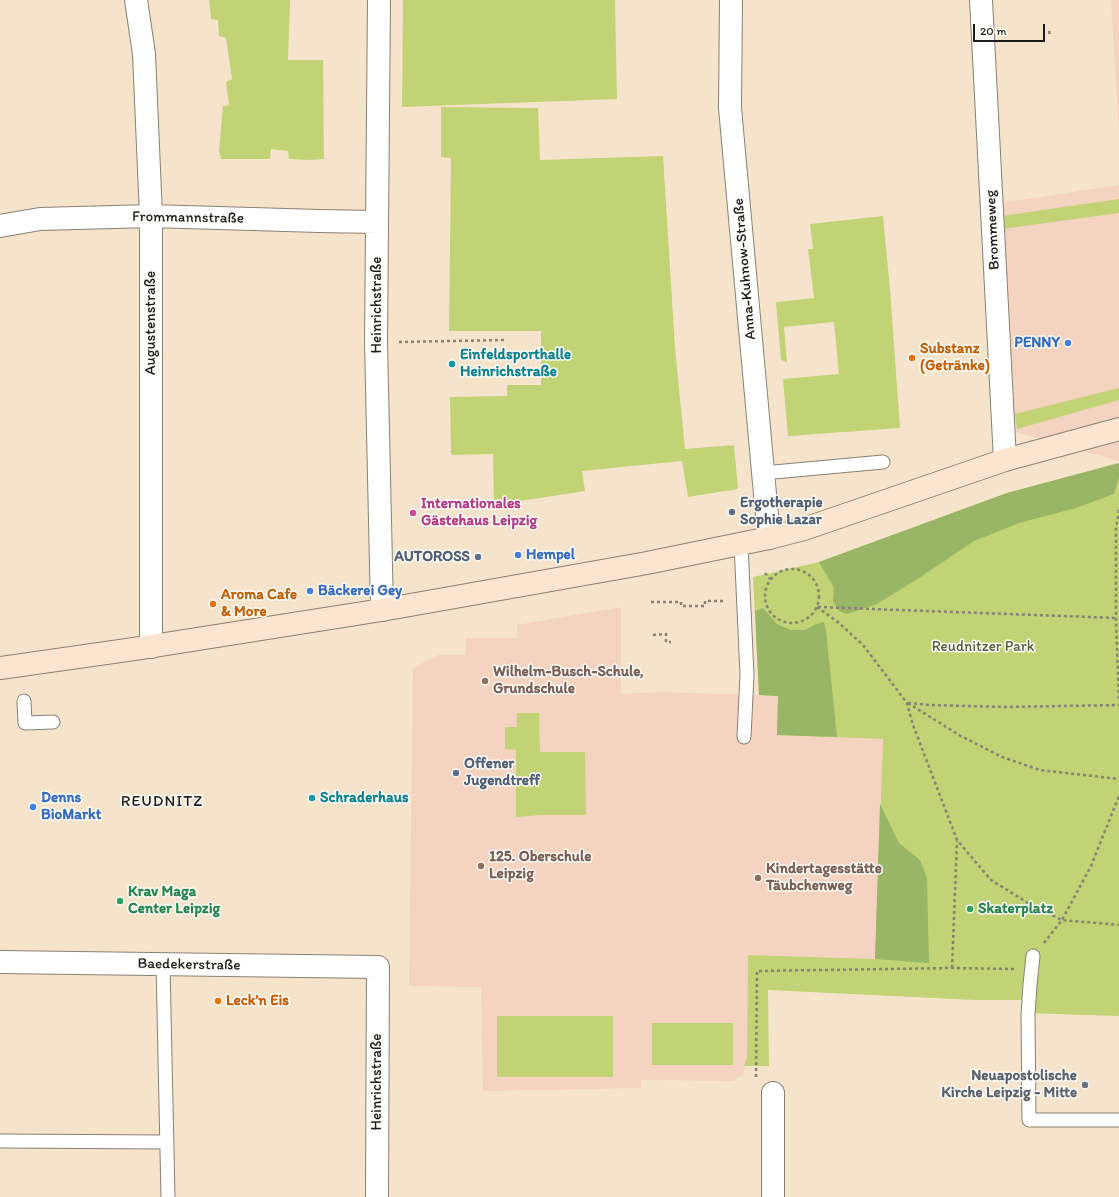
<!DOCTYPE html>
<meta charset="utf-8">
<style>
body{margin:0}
#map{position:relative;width:1119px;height:1197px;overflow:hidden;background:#f5e4cb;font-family:Itim,sans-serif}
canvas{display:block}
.scale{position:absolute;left:973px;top:24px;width:72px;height:18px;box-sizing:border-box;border:2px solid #1c1c1c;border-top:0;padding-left:5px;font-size:12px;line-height:14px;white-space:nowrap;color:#1c1c1c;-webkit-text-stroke:3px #fdfcf7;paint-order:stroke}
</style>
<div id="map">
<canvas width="1119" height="1197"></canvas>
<div class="scale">20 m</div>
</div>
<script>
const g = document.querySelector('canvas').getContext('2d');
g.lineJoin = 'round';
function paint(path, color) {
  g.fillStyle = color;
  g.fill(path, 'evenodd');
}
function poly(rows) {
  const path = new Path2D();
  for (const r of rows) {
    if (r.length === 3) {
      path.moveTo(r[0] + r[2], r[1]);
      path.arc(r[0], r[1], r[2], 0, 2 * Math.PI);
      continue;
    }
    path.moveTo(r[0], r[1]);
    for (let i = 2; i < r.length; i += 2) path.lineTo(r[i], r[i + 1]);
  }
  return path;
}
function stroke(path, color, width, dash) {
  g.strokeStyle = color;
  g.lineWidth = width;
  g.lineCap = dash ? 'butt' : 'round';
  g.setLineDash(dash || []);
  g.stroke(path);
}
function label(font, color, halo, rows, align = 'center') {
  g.font = font + ' Itim,sans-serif';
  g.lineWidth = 3;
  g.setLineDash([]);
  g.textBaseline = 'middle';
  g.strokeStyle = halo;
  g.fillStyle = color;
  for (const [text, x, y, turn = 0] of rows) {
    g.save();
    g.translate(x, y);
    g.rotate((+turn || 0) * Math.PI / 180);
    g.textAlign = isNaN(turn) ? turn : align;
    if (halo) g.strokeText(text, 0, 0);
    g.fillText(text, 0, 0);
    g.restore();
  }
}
paint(poly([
 [1111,0,1119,0,1119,134],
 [1119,185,1119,461,1016,432,1001,203],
 [621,607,621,694,661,692,778,696,777,735,883,738,875,959,748,955,747,1058,743,1075,733,1081,641,1080,641,1088,483,1091,481,987,409,986,413,668,438,655,466,655,466,638,517,638,517,625]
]), '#f4d3c0');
paint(poly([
 [209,0,290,0,288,60,323,60,324,159,307,160,289,159,288,151,271,149,270,159,221,159,219,151,223,106,229,105,226,82,232,79,226,38,219,36,218,20,211,19],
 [403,0,615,0,617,99,402,107],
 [441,107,538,108,540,160,663,156,675,348,685,449,734,445,738,489,688,497,682,461,582,471,585,491,494,505,493,454,451,455,450,397,507,396,507,385,541,385,541,331,449,331,451,158,441,157],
 [1119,199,1119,213,1002,229,1002,216],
 [883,216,890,289,900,428,788,436,783,379,839,374,834,322,784,327,787,362,781,360,776,302,814,298,808,249,813,249,810,224],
 [1119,388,1119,400,1017,429,1015,414],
 [1119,463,1119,1016,1023,1013,1023,1000,976,1000,768,990,769,1066,744,1066,747,1058,748,955,875,959,883,739,777,735,778,696,759,695,753,577,819,562,1007,493],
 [517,713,539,713,540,752,585,752,586,815,540,815,516,817,516,750,505,749,505,727,517,727],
 [497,1016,613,1016,613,1077,497,1077],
 [652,1023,733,1023,733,1065,652,1065]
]), '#c2d375');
paint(poly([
 [1119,463,1119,478,1114,494,1076,508,1019,523,974,541,919,578,877,604,847,614,839,611,833,601,834,588,819,562,1007,493],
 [763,608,777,624,791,630,805,630,816,624,824,622,826,630,837,737,777,735,778,696,759,695,755,611],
 [880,804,899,843,920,860,927,878,929,963,875,959]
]), '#99b566');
const lane = poly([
 [763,473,883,462],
 [741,544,747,675,744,737],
 [24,701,25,723,53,722],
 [1033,956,1030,985,1028,1014,1029,1120,1119,1120],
 [163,964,168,1197],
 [0,1141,167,1142]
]);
const street = poly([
 [136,0,144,54,151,216,151,647],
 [379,0,376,342,382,610],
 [731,0,730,108,769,538],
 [981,0,1005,460],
 [0,226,40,219,151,216,319,221,377,222],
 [0,962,378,967,377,1197],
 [773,1197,773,1093]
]);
const secondary = poly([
 [0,668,134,649,382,610,647,563,769,538,804,529,1005,460,1119,429]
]);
stroke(lane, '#888074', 15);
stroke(street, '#888074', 24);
stroke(secondary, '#888074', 24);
stroke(poly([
 [1049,31,1050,36],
 [399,342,504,340],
 [1119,510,1116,529,1116,621,1119,701],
 [792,596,27],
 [765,573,770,579],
 [651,602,681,602,681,606,705,606,705,601,725,601],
 [817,607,839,623,863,645,907,703,913,725,957,840,991,880,1033,906,1062,920,1119,925],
 [818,607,1117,618],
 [653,635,666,634,666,642,671,642],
 [908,703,959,735,1002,757,1040,770,1119,779],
 [908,703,930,705,1006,707,1119,705],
 [1044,943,1062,920,1091,866,1119,796],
 [952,968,957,841],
 [756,1077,757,971,952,968,1014,969]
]), '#888074', 2.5, [3, 3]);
stroke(lane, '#fff', 13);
stroke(street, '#fff', 22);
stroke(secondary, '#fce5d0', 22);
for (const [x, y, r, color] of [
 [1068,343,4,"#3f7fe0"],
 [912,358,4,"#e8710a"],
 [452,364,4,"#0f9aa8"],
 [732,512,4,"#5c6f8a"],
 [413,513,4,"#d1479c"],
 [518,555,4,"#3f7fe0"],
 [478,557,4,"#5c6f8a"],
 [310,591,4,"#3f7fe0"],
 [213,604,4,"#e8710a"],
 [485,681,4,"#8d6e63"],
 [456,773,4,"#5c6f8a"],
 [312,798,4,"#0f9aa8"],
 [33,807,4,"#3f7fe0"],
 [481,866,4,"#8d6e63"],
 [758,878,4,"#8d6e63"],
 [120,901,4,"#2e9e5b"],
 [970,909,4,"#2e9e5b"],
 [218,1001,4,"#e8710a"],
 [1085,1085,4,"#6b7280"]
]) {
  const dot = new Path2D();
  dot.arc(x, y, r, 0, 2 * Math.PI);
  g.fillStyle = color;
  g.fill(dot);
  stroke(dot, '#fdfcf7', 1.5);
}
label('15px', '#1c1c1c', '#fdfcf7', [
 ["Frommannstraße",188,218,1],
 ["Brommeweg",993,230,-93],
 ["Anna-Kuhnow-Straße",745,269,-95],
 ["Heinrichstraße",377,305,-90],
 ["Augustenstraße",151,323,-90],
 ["Baedekerstraße",189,965,1],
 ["Heinrichstraße",377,1082,-90]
]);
label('bold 15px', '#366cbe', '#fdfcf7', [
 ["PENNY",1060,343,"right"],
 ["Hempel",526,555],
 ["Bäckerei Gey",318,591],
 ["Denns",41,798],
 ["BioMarkt",41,815]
], 'left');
label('bold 15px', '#c56008', '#fdfcf7', [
 ["Substanz",920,349],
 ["(Getränke)",920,366],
 ["Aroma Cafe",221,595],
 ["& More",221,612],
 ["Leck’n Eis",226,1001]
], 'left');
label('bold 15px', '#0d838f', '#fdfcf7', [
 ["Einfeldsporthalle",460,355],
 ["Heinrichstraße",460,372],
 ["Schraderhaus",320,798]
], 'left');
label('bold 15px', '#4e5e75', '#fdfcf7', [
 ["Ergotherapie",740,503],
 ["Sophie Lazar",740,520],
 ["AUTOROSS",470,557,"right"],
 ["Offener",464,764],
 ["Jugendtreff",464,781]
], 'left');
label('bold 15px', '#b23c85', '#fdfcf7', [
 ["Internationales",421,504],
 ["Gästehaus Leipzig",421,521]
], 'left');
label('15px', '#565c3b', '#fdfcf7', [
 ["Reudnitzer Park",983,647]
]);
label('bold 15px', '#785e54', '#fdfcf7', [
 ["Wilhelm-Busch-Schule,",493,672],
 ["Grundschule",493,689],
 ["125. Oberschule",489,857],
 ["Leipzig",489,874],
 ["Kindertagesstätte",766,869],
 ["Täubchenweg",766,886]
], 'left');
label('bold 15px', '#27864d', '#fdfcf7', [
 ["Krav Maga",128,892],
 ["Center Leipzig",128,909],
 ["Skaterplatz",978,909]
], 'left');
label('bold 15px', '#5b616d', '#fdfcf7', [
 ["Neuapostolische",1077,1076],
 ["Kirche Leipzig - Mitte",1077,1093]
], 'right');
g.letterSpacing = '1px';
label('16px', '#1c1c1c', '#fdfcf7', [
 ["REUDNITZ",162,802]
]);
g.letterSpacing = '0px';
</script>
